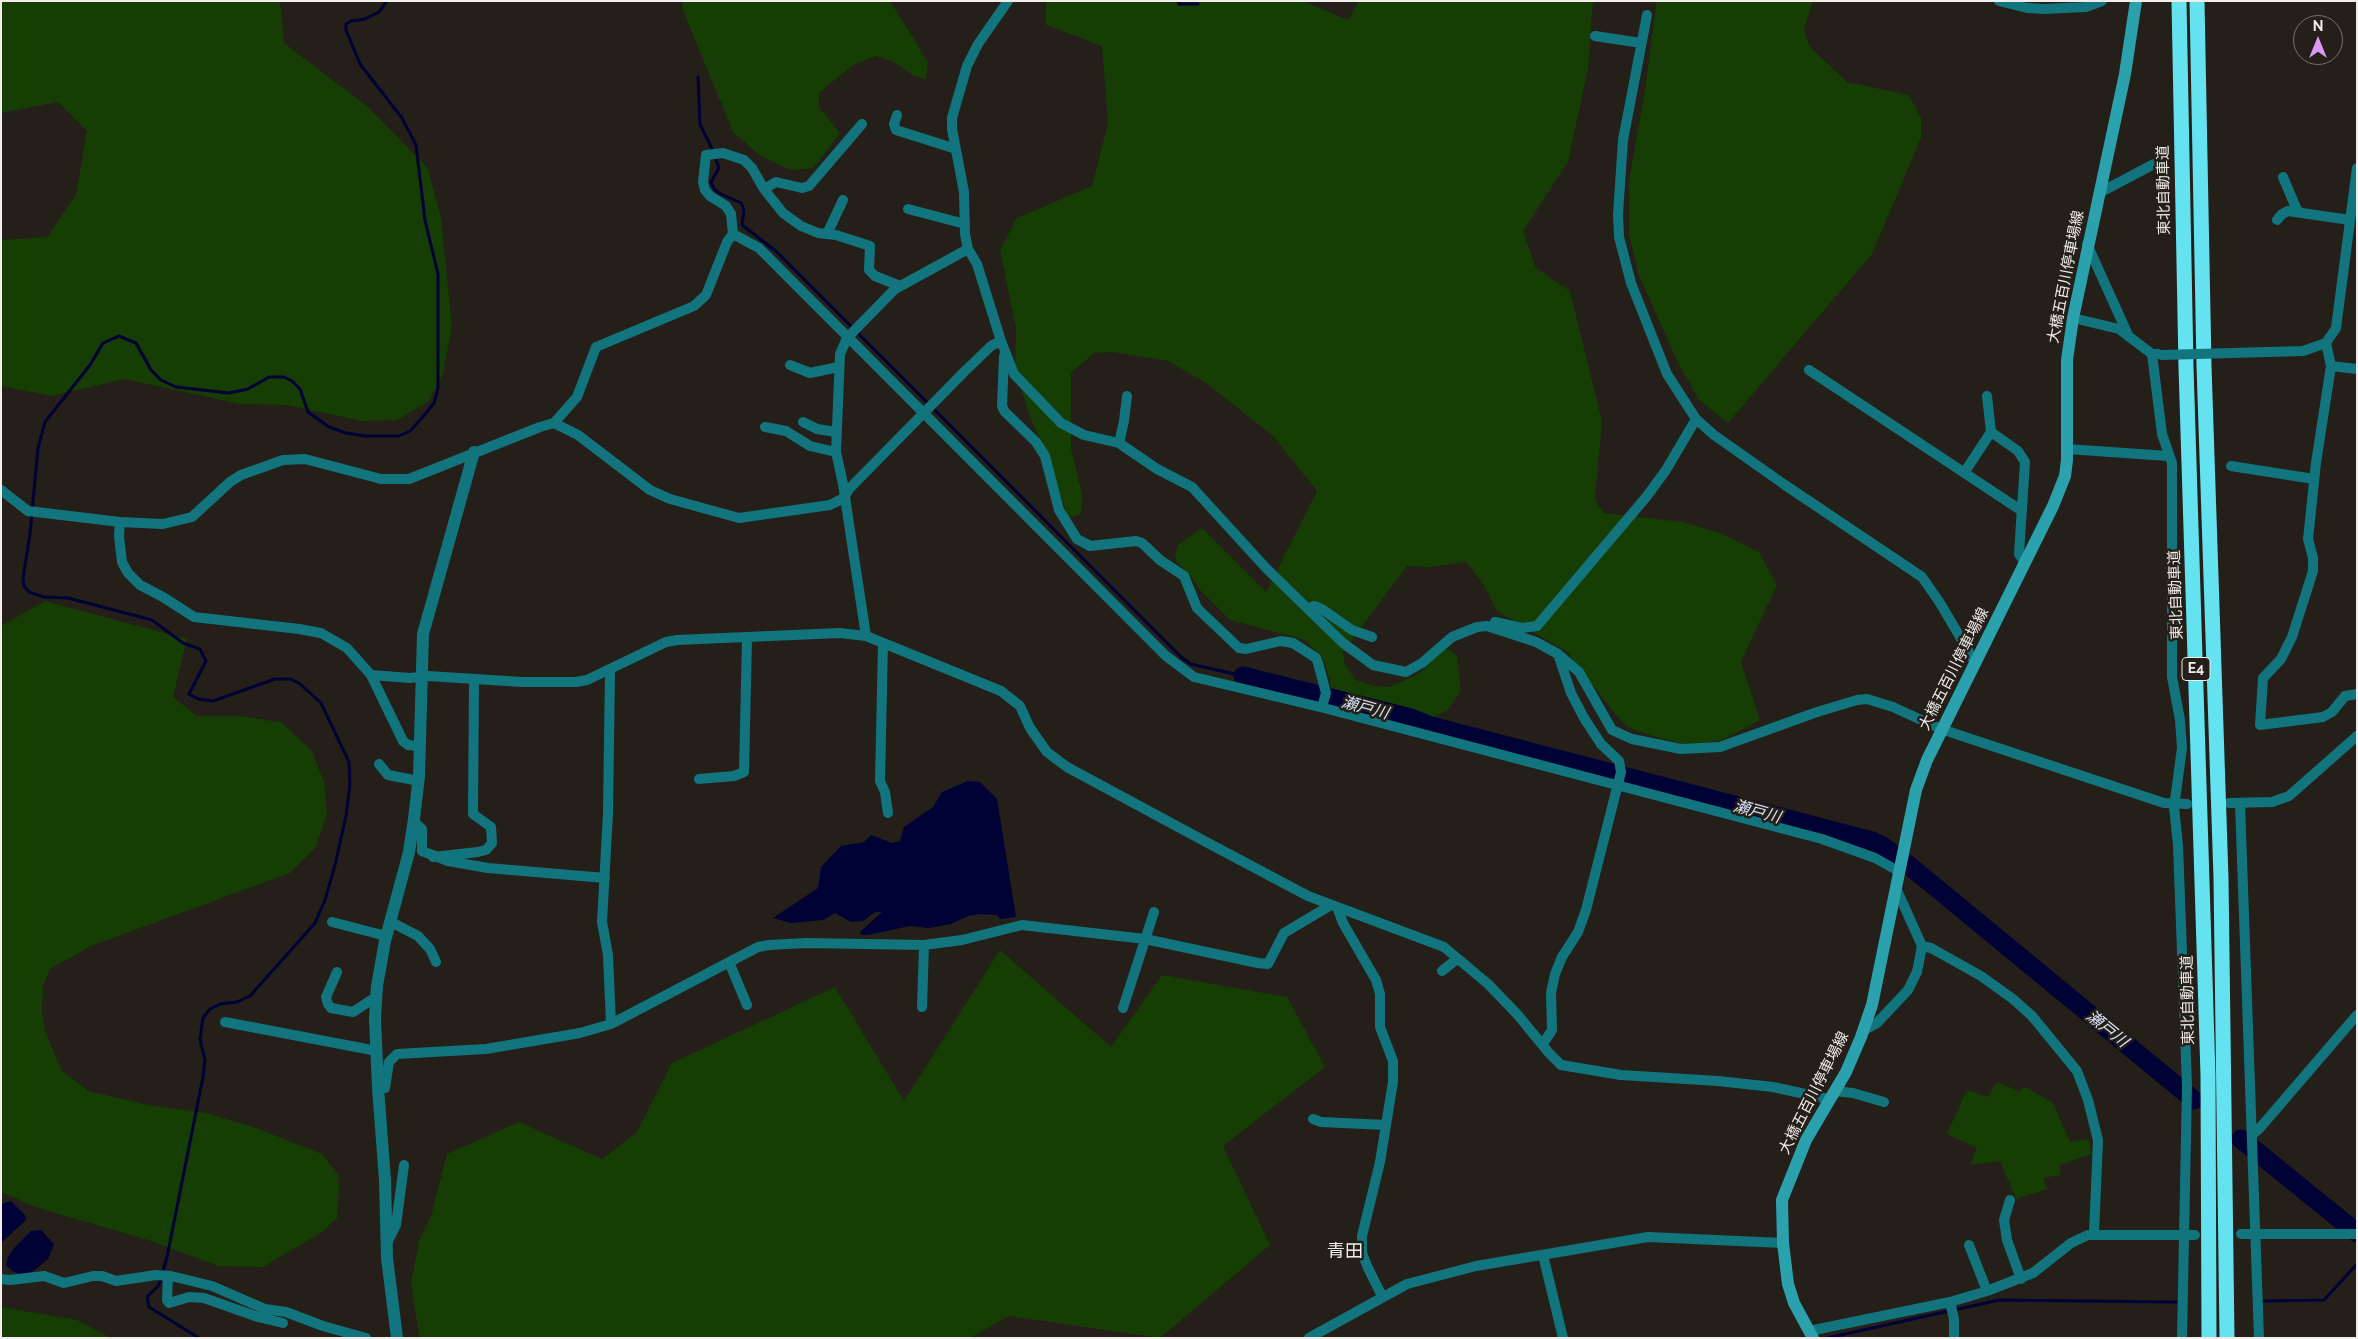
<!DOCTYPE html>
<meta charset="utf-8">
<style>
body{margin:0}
#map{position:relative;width:2358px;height:1339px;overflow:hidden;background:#241f19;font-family:Raleway,sans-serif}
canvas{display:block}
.frame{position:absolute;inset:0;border:2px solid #f1edea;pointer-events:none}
.north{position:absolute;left:2293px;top:15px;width:50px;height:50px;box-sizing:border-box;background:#241f19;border:1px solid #76716d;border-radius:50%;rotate:0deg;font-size:14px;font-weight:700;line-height:20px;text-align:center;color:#f1edea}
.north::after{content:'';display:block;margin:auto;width:18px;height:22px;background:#db99f5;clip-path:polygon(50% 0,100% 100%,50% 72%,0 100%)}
</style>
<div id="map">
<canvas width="2358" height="1339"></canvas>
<div class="frame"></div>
<div class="north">N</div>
</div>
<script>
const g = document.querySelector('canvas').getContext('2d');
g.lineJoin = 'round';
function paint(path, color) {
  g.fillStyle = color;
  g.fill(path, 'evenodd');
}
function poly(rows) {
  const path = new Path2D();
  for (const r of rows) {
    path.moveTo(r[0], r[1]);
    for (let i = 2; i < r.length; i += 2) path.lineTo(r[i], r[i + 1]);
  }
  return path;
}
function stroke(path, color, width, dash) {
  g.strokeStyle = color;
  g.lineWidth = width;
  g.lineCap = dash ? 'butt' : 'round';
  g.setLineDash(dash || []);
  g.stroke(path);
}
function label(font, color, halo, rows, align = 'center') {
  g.font = font + ' Raleway,"Noto Sans JP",sans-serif';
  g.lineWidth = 5;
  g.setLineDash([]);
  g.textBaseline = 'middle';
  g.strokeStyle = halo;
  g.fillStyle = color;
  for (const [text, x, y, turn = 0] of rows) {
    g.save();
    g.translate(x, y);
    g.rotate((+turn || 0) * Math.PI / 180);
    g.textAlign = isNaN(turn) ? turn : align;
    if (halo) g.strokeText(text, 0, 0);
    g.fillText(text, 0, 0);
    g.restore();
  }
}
paint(poly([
 [1,1,280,1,284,43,367,106,428,168,441,219,452,326,443,374,428,402,397,420,362,421,287,405,240,404,124,379,52,396,1,386,1,240,47,237,76,195,87,131,58,102,1,113],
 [683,1,890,1,928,62,926,79,914,76,894,62,876,56,853,65,819,93,819,107,840,133,814,168,790,170,759,155,733,132,682,8],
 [1046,1,1303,1,1348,20,1359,1,1593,1,1588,69,1568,162,1523,231,1536,268,1570,291,1602,421,1595,499,1603,513,1683,522,1720,533,1759,552,1777,585,1741,662,1760,720,1720,741,1704,743,1683,744,1649,735,1627,727,1615,714,1567,652,1497,611,1483,583,1466,562,1428,567,1407,566,1343,652,1345,665,1356,680,1374,686,1389,687,1420,673,1442,649,1449,649,1457,656,1461,690,1449,709,1430,719,1333,693,1324,661,1305,640,1230,620,1201,591,1189,574,1176,562,1175,553,1179,544,1202,528,1266,592,1317,491,1273,436,1206,383,1168,361,1112,352,1094,353,1071,373,1071,448,1082,494,1081,514,1068,518,1050,462,1031,419,1015,371,1016,328,1000,250,1017,218,1092,186,1108,123,1102,46,1046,25],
 [1655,1,1813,1,1804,29,1809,46,1847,82,1909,95,1921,118,1921,138,1872,254,1728,423,1699,400,1679,365,1638,273,1629,234,1629,181,1645,90,1656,6],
 [45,601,187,639,173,697,197,716,238,716,281,722,312,751,324,782,327,813,316,847,290,873,91,946,50,969,43,986,42,1011,45,1031,62,1071,89,1091,147,1105,206,1113,256,1128,322,1154,338,1175,339,1187,337,1218,322,1232,263,1267,218,1266,148,1240,38,1208,1,1192,1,626],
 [1000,950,1111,1047,1162,975,1287,997,1325,1067,1223,1146,1270,1245,1160,1338,1009,1316,970,1338,422,1338,419,1335,411,1283,419,1241,431,1216,447,1154,519,1122,602,1159,637,1132,672,1063,835,987,904,1101],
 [1997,1082,2019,1091,2025,1087,2053,1103,2070,1142,2088,1139,2092,1154,2060,1165,2060,1175,2043,1178,2047,1189,2016,1199,2000,1161,1970,1165,1977,1148,1947,1134,1967,1090,1988,1097],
 [1,1307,77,1320,111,1338,1,1338]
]), '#153d04');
paint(poly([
 [968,781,980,782,997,799,1016,917,1000,919,997,915,979,914,968,916,951,924,929,928,910,926,867,935,861,935,860,932,882,912,875,912,863,921,851,922,835,913,823,920,791,923,773,918,818,888,821,867,841,846,864,842,871,835,892,843,900,841,904,827,933,807,942,792],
 [11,1201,25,1215,26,1220,1,1243,1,1204],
 [41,1230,54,1244,48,1259,32,1272,22,1275,12,1271,6,1265,8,1257,15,1247,31,1231]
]), '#000135');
stroke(poly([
 [1178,1,1179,4,1198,4],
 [698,77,700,124,713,151],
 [715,157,719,168,711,182,714,189,719,193,741,203,744,210,742,225,777,252,1181,657,1191,664,1243,676],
 [2264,1301,2324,1300,2357,1264],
 [199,1338,149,1307,147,1297,159,1285,167,1257,203,1077,205,1060,200,1039,203,1018,210,1009,220,1004,237,1002,250,996,315,923,325,900,335,865,346,816,350,784,349,762,321,703,300,684,291,679,275,679,213,701,198,699,189,694,206,661,200,649,183,643,152,620,68,598,44,597,29,592,24,586,23,578,30,534,38,448,45,422,90,365,103,343,119,336,136,343,151,370,161,380,176,387,229,393,248,389,269,377,284,377,292,381,300,389,308,412,329,427,346,433,365,436,399,436,410,431,422,418,434,403,438,389,438,274,425,220,416,145,402,118,360,64,346,30,346,24,351,21,365,19,379,12,387,1],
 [1827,1338,1999,1300,2176,1302]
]), '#000135', 3);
stroke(poly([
 [1243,676,1411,718,1431,726,1872,841,1881,845,1911,867,2194,1100],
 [2241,1139,2357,1233]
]), '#000135', 19);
stroke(poly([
 [1999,1,2027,8,2045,9,2086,7,2102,1],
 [1647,15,1623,140,1618,214,1619,237,1631,283,1667,374,1696,419],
 [1595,36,1641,43],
 [897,115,894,124,896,130,956,149],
 [2283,177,2297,210,2301,213],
 [764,189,776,182,802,188,809,186,862,124],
 [2099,193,2154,164],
 [908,209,965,224],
 [2277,220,2282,214,2288,211,2350,220],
 [733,234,759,248,1166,656,1194,677,1324,708,1822,839,1875,858,1900,872],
 [827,234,843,200],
 [2087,244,2129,337],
 [2073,318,2119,329,2152,354,2158,354],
 [1001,341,1014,374,1061,423,1084,435,1119,443,1157,469,1192,487,1266,568,1308,609,1343,643,1373,665,1406,672,1422,663,1452,637,1477,627,1487,626,1536,642,1558,654,1571,693,1584,718,1601,744,1619,761,1621,772,1586,910,1578,932,1562,957,1555,974,1551,993,1552,1030,1543,1044],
 [2326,343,2331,366,2357,369],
 [2232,353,2303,351,2326,343,2336,328,2357,168],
 [2152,354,2162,434,2172,463,2172,677,2180,720,2182,748,2174,807,2178,845,2187,1086,2182,1338],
 [1004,356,1002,406,1005,412,1036,442,1045,456,1059,510,1077,539,1090,546,1136,541,1142,543,1160,560,1184,576,1197,608,1239,648,1246,649,1281,641,1293,643,1316,658,1318,663,1326,693,1322,707],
 [790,365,810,373,838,367],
 [2331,366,2316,463,2308,539,2313,558,2313,571,2292,637,2281,659,2263,678,2260,725,2323,717,2332,712,2345,696,2357,694],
 [1809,370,2022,511],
 [1987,396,1991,432,2018,451,2025,462,2019,554,2025,563],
 [803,422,817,429,836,432],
 [554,423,577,397,596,347,694,306,706,295,727,242,733,234,731,214,726,206,710,196,705,190,703,182,706,155,723,153,744,160,752,168,764,189,783,213,801,226,818,233,836,235,870,246,869,270,875,276,900,286],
 [765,427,786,431,810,446,836,452],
 [1119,443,1124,421,1127,396],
 [2067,449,2168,456],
 [2231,466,2314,479],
 [1964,473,1991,432],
 [1,490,28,511,120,522,163,524,192,517,230,482,241,475,283,460,305,459,381,479,409,479,540,427,554,423,578,435,650,490,670,499,739,518,830,505,844,498,849,489,965,371,991,346,1001,341,977,264,968,249],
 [120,522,119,536,122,562,128,573,140,585,163,597,194,617,299,629,321,633,347,648,371,675,410,678,428,676,522,682,576,682,587,680,666,642,677,640,840,633,866,636,1001,691,1020,706,1030,728,1047,752,1067,767,1208,843,1308,896,1444,947,1488,984,1517,1014,1549,1053,1561,1065,1621,1075,1718,1081,1773,1087,1828,1099],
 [1308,609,1314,606,1322,609,1352,630,1372,637],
 [1493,628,1495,622,1522,628,1537,626,1647,496,1666,470,1696,419,1714,435,1785,485,1922,577,1940,603,1976,664],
 [866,636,843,484,836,452,840,354,847,338,895,289,968,249,965,234,964,192,952,129,952,118,967,66,978,44,1008,1],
 [883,643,880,781,885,792,888,813],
 [1558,654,1579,672,1612,730,1632,739,1681,749,1720,747,1817,712,1857,700,1867,699,1893,707,1941,729,2164,803,2187,804],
 [610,670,608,813,602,922,608,955,611,1024],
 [371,675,403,741,408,745,420,746],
 [379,764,388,775,419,781],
 [699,779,734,776,744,772,747,638],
 [2229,803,2272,802,2289,796,2357,736],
 [2240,803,2259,1338],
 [414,822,422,829,422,851,448,861,488,868,605,878],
 [433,857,478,852,486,850,492,843,491,827,473,814,474,679],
 [1896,888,1922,946,1931,948,1981,976,2013,999,2032,1016,2077,1071,2088,1100,2098,1140,2094,1233],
 [1337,907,1343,923,1376,980,1380,994,1380,1027,1393,1061,1393,1082,1380,1162,1362,1236,1362,1253,1368,1268,1382,1296],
 [332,922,386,936],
 [391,922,418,936,430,949,436,962],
 [729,962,747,1005],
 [1442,971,1457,959],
 [337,972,326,997,328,1004,331,1008,353,1012,376,997],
 [922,1007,924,945],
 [1123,1008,1154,912],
 [225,1022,377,1051],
 [1864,1030,1877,1023,1908,990,1917,972,1922,946],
 [378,1088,385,1088,389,1062,397,1054,486,1049,580,1033,611,1024,758,947,769,945,806,943,924,945,962,940,1022,925,1145,939,1258,963,1268,964,1284,933,1331,905],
 [1834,1091,1853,1093,1884,1102],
 [1313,1119,1321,1122,1386,1125],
 [2252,1135,2259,1129,2357,1015],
 [2010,1200,2004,1220,2007,1240,2021,1279],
 [2241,1234,2357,1234],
 [387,1243,396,1225,404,1165],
 [1969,1245,1987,1291],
 [1543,1255,1563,1338],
 [168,1276,167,1300,169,1303,189,1297,204,1298,258,1317,283,1323],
 [1,1279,10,1280,44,1276,64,1283,93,1276,102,1276,116,1281,156,1275,171,1276,212,1286,265,1309,286,1312,323,1326,366,1338],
 [1950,1302,1954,1319,1954,1338],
 [1809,1331,1950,1302,1987,1291,2033,1273,2071,1243,2088,1235,2195,1235],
 [1309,1338,1407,1284,1476,1266,1648,1237,1783,1243]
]), '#12757e', 10);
stroke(poly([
 [397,1338,387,1258,385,1180,378,1088,375,1018,377,986,385,941,409,852,414,819,419,776,423,634,474,452]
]), '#12757e', 12);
stroke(poly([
 [1813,1338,1794,1303,1788,1284,1783,1243,1782,1200,1806,1140,1846,1072,1861,1037,1872,1005,1916,790,1927,760,2053,506,2065,476,2067,460,2067,360,2073,318,2125,74,2136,1]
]), '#2ba1ae', 12);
stroke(poly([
 [2179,1,2186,367,2208,1075,2209,1338],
 [2197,1,2204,366,2221,878,2227,1338]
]), '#65e2f0', 15);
stroke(poly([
 [2162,355,2232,353]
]), '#12757e', 10);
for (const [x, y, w] of [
 [2196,669,28]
]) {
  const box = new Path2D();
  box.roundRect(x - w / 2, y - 11.5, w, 23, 4);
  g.fillStyle = '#241f19';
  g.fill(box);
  stroke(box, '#f1edea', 1);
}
label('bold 14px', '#f1edea', null, [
 ["E4",2196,669]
]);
label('15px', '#f1edea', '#241f19', [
 ["東北自動車道",2164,190,-91],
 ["大橋五百川停車場線",2066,277,-79],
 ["東北自動車道",2176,595,-92],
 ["大橋五百川停車場線",1954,669,-63],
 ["東北自動車道",2188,1000,-91],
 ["大橋五百川停車場線",1814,1093,-63]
]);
label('italic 16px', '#d9e4f9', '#241f19', [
 ["瀬戸川",1365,708,15],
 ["瀬戸川",1757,812,15],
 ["瀬戸川",2107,1029,39]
]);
label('18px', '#f1edea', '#241f19', [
 ["青田",1345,1252]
]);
</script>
